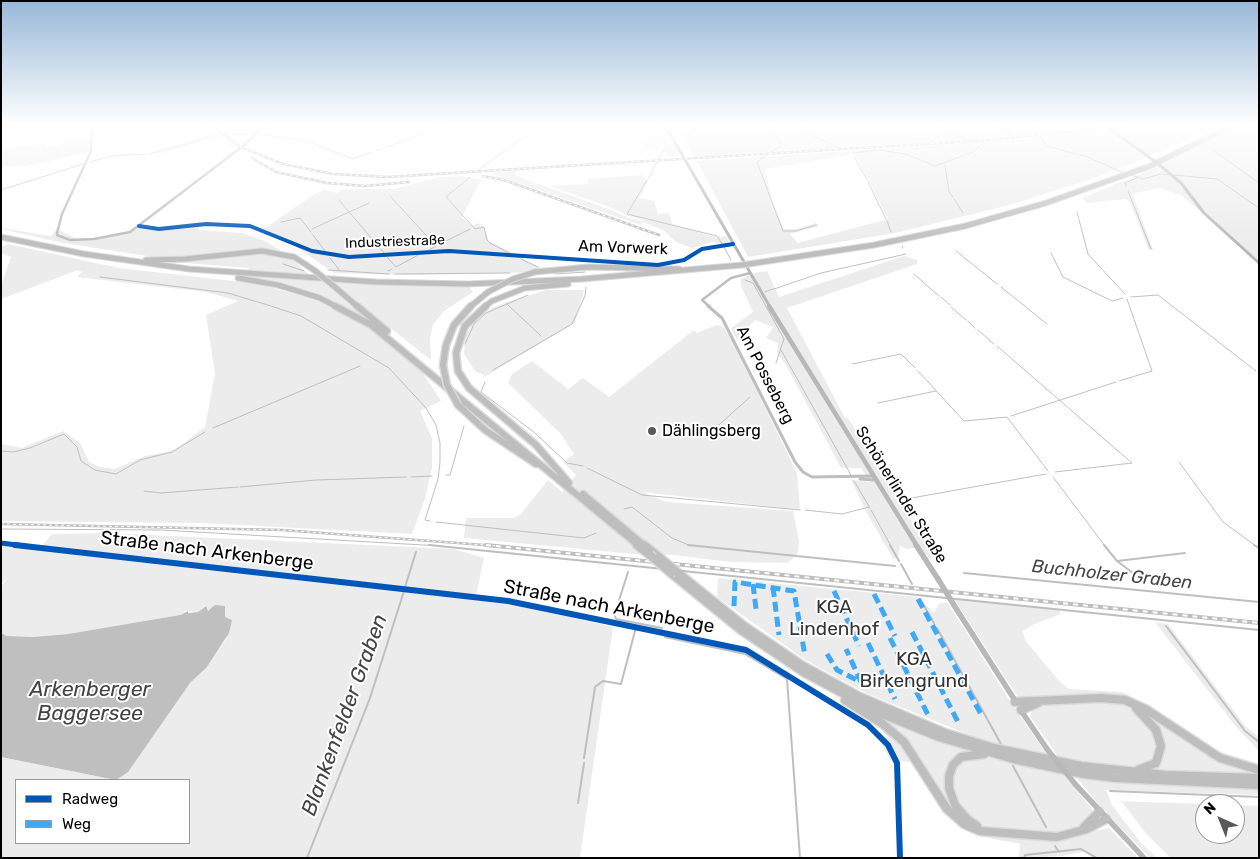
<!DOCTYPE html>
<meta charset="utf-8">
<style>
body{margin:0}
#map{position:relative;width:1260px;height:859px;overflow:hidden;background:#fff;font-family:Rubik,sans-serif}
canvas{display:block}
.frame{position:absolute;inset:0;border:2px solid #000;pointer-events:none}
.legend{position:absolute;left:15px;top:779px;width:175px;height:65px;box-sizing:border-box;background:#fff;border:1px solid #999;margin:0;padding:6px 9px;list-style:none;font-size:15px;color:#000}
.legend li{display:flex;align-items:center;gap:10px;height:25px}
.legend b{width:25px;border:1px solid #999}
.north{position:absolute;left:1195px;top:794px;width:50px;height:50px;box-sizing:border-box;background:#fff;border:1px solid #999;border-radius:50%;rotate:316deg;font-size:14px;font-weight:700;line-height:20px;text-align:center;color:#000}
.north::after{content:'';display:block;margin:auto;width:18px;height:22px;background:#595959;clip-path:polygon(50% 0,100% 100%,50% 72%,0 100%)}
</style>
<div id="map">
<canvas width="1260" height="859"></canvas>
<div class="frame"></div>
<ul class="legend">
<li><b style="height:6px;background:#0057b8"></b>Radweg</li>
<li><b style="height:6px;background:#3fa9f5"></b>Weg</li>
</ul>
<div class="north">N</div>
</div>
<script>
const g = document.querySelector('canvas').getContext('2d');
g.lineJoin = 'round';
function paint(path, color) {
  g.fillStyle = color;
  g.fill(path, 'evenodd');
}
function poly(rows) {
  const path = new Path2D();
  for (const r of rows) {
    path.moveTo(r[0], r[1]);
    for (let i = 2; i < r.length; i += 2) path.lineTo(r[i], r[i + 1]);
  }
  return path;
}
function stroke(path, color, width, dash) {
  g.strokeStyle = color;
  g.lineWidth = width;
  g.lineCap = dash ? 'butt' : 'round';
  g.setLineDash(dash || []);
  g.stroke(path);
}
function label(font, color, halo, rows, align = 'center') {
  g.font = font + ' Rubik,sans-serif';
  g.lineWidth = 4;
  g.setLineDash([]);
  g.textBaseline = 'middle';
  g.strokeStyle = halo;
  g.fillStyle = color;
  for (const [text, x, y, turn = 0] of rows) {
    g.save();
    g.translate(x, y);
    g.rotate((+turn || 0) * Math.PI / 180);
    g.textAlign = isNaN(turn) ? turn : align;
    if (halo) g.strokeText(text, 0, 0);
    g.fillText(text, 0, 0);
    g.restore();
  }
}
paint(poly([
 [206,125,209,125,237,149,230,155,233,148,218,138,210,138,168,152,150,154,212,133],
 [696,125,930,125,964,140,934,125,1103,125,1040,132,1039,135,984,139,694,157,683,136],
 [1135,125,1219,125,1145,158,1089,180,1006,206,895,233,748,257,697,161,1017,140],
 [854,154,888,219,798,243,790,234,819,226,816,223,796,229,784,229,773,205,765,169],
 [1242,125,1259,125,1259,262,1201,208,1185,186,1162,165],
 [663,126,681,156,667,156,662,141,651,140,649,144,660,148,649,147,640,156,648,139,660,138,656,133,653,137,651,136,656,131,654,127],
 [91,137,89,152,26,166,1,167,1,149,46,144,45,148,63,145,65,141],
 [1160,166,1183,187,1202,213,1181,195,1159,188,1135,193,1133,195,1153,250,1149,250,1130,203,1126,199,1087,203,1082,198],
 [515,171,516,176,611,210,629,218,643,221,643,220,629,216,610,207,550,186,588,184,588,179,642,175,648,182,639,198,654,201,658,214,669,213,673,225,718,238,726,236,729,241,724,244,712,242,692,248,676,242,663,230,643,222,641,225,489,173],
 [462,176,481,180,462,217,472,226,478,223,484,227,489,241,548,272,414,275,334,273,280,236,260,228,267,227,310,197,324,190,338,193,341,189,394,189,440,177],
 [201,222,198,230,242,233,265,241,281,251,247,249,182,258,160,258,63,243,1,229,1,228,51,236,57,229,77,239,100,238,128,232,139,224,158,227],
 [8,244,119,268,260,284,319,301,370,329,399,350,422,372,441,401,420,411,432,438,432,468,425,499,412,534,202,523,1,521,1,444,22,448,63,431,80,443,89,462,100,467,115,469,145,456,173,451,205,427,215,373,206,315,238,301,206,292,77,277,82,272,78,270,1,299,1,285,11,257,1,253,1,247],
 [246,253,269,254,292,259,308,274,315,274,369,320,316,294,246,277,249,268,173,262],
 [904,256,918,260,917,264,787,308,845,418,848,418,927,545,939,556,929,558,919,547,907,549,900,546,899,555,894,560,868,515,851,480,870,482,861,468,841,468,786,365,777,353,778,343,766,338,773,327,755,320,737,339,731,328,753,312,741,286,741,279,754,273,767,271,779,297],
 [335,282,465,287,469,287,473,292,444,311,433,325,430,338,431,360,334,284],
 [546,290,584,290,575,323,486,376,475,371,464,354,465,337,472,325,492,308,504,303],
 [717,325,724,327,733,342,797,473,800,510,643,492,666,502,793,511,799,541,798,553,788,563,730,562,674,555,634,554,464,538,466,518,514,518,521,514,548,480,562,492,576,475,563,462,574,454,561,434,508,383,512,374,532,361,568,389,583,378,609,397,694,330,697,333],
 [106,533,454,549,484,558,475,600,528,607,613,627,580,858,1,858,1,757,116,780,190,683,207,667,226,639,230,619,225,617,224,609,220,606,208,611,206,606,204,606,198,612,185,611,180,615,68,634,33,637,7,636,1,633,1,586,8,578,1,583,1,545,40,549,53,548,42,546,52,534],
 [260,569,368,583,253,574],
 [16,780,189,780,189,843,16,843],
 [718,578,918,597,934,613,939,604,947,602,1008,698,1048,756,999,747,866,693,807,661,717,597],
 [954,599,1059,610,1061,614,1034,624,1023,631,1025,640,1060,682,1069,689,1122,692,1157,711,1198,739,1223,753,1259,764,1259,767,1222,756,1130,700,1024,700,1018,697],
 [1155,622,1168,624,1246,727,1259,737,1259,751,1237,728],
 [852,701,977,752,980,756,1063,774,1092,809,1093,815,1086,825,1093,831,1109,828,1138,858,1094,858,1083,852,1062,856,1019,858,1020,844,979,836,958,825,942,809,912,762,891,761,880,741,888,736],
 [1101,701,1122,703,1145,718,1159,742,1156,760,1134,768,1059,758,1030,716,1033,708,1042,705],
 [1156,720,1211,757,1259,772,1259,775,1151,770,1160,764,1165,748,1155,724],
 [1077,778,1177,785,1259,788,1259,795,1106,790,1112,805,1141,843,1157,858,1150,858,1102,809],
 [1114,801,1205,804,1205,834,1235,834,1235,805,1259,806,1259,858,1171,858,1148,836,1122,802]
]), '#ececec');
paint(poly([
 [215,605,225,606,225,617,232,620,229,633,207,667,190,683,128,772,116,780,1,757,1,633,7,636,33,637,68,634,180,615,188,611,188,613,198,612,206,606,208,611]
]), '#bfbfbf');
stroke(poly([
 [763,125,769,127,785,125],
 [802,125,806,133,843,149],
 [932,125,975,143],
 [989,125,1010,132,1013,141],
 [1034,125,1038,133],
 [1249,125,1253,128],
 [442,127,446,125],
 [769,127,782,145,770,153],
 [1255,129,1259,132],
 [691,133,697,125],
 [226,134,255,133],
 [260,134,309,142,353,159,372,152],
 [1039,134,1045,144],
 [1046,146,1085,156,1124,173],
 [1213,150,1259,183],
 [376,151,438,128],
 [853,153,879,150,906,154,935,166,973,152,983,143],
 [149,154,216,136],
 [767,155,757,162,783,231,796,231,816,225],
 [854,157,867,180],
 [658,160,665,149],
 [90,162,111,156,146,154],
 [945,165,949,192,953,197],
 [477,171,525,136,511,125],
 [1163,174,1170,175],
 [1131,175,1143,179,1161,174],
 [1174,175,1217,179,1259,208],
 [470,177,446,197,475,229,484,227,487,240,490,243,511,254],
 [648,179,657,162],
 [647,180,627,214,717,236,722,244],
 [868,182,886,219],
 [1126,186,1125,183,1137,178],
 [1,190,83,164],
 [1128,191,1151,249],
 [390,196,436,246,429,250],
 [954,199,963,213],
 [339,200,384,253],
 [1077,212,1088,254,1125,294],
 [887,221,891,232],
 [281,222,300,218,311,232],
 [312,229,369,203],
 [313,235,325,251],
 [440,244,470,229],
 [902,246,903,248],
 [724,247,731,260],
 [956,251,997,284],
 [1051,253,1063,277,1112,301,1123,298],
 [387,257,396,267,420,254],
 [330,258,340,271],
 [521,259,538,267],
 [283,264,304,271],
 [328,270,389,274],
 [388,271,392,269],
 [395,274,510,273],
 [555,274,585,272],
 [914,274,939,296],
 [100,277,228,293,271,306,301,316,389,368,426,408,436,425,440,443,440,462,438,479,425,520,430,521],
 [745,280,753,283,784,339,776,363],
 [1001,287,1047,324],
 [774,289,821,273,906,254],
 [765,292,773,289],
 [941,297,950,305],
 [1131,297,1158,295,1256,371],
 [507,304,541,336],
 [951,307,966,320],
 [968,321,975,328],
 [978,330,994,344],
 [465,344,474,324,486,313,528,295],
 [997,346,1132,463,1055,472],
 [781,350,851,475],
 [852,364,901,354,915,368],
 [493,370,572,324,585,296,586,287],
 [918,371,964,421,1007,417,1048,471],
 [1119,381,1152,371,1127,299],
 [485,382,481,392,535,433,567,463,583,466],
 [878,403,936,391],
 [1011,416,1116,382],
 [213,428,360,366],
 [711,432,750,397],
 [1,451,13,452,30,448,64,434,77,447,81,461,95,470,116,474,140,460,172,452,205,432],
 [1179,462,1223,522,1256,546],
 [587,468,642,495,800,510],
 [446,475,450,475,464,426],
 [411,477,432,476],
 [1053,477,1105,546],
 [854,481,870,508],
 [240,487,316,480,406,477],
 [144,491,161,493,238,487],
 [906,499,1046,474],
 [624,509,632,507,672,538,691,546],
 [805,510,842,514,869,507],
 [871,510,891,546],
 [436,522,584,538,596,533]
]), '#bfbfbf', 1);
stroke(poly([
 [688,545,895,566],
 [890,545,899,561],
 [1104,545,1117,561,1133,573],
 [1254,545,1259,548],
 [1117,561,1185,553],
 [901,564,912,584],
 [964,573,1259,602],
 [405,587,416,552],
 [920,599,934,623],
 [615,613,628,572],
 [615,616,616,619,662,628],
 [1166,626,1245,731,1259,742],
 [937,628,1001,744],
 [665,637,745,654,787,679,800,858],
 [584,758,595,687,603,681,621,684,635,631],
 [1013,766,1046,827],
 [1110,791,1259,797],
 [578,803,584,763],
 [1055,846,1059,852],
 [307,858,370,698,404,591],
 [1024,858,1025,855,1081,849,1097,858]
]), '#bfbfbf', 2);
const highwayFar2 = poly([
 [1,237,84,254,189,269,376,282,468,284,582,279,742,265],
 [146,260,185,259,262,251,294,257,314,270],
 [749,264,874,245,965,226,1046,203,1150,166,1234,125],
 [535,272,588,267,679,269],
 [238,278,278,285,320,298,337,307],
 [336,288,358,307],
 [470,307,488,292],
 [484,307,492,301,525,288,568,284]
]);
const highwayFar1 = poly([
 [335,306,371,325,639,546],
 [357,306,387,331],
 [486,306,465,326,456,353,458,371,469,388,536,445,569,483],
 [443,365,446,345,454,325,471,306],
 [458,405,485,430,536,464],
 [583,494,645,546]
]);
const highway = poly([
 [637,545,650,555],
 [644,545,659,557],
 [671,573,741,630,805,673,880,713,939,737,1013,759,1084,774,1116,778,1259,785],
 [678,573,744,626,803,666,860,697,945,733,994,748,1081,766,1166,775,1259,778],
 [845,700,883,724,904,742,947,809,964,824,980,831,1057,837,1087,829,1106,819],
 [1015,702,1101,698,1125,700,1147,710,1220,758,1259,770],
 [1136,708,1156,730,1161,746,1156,763,1138,770],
 [1021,710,1038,703],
 [977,826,967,819,955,805,949,788,949,776,953,765,961,757,984,754],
 [1084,827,1099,812]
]);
stroke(highwayFar2, '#dbdbdb', 7);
stroke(highwayFar1, '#dbdbdb', 9);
stroke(highway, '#dbdbdb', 11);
stroke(poly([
 [92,125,91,151,62,214,57,233,57,235,70,240,94,239,130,232,243,146,265,125],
 [139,226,159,229,206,224,250,226,312,251,349,257,449,251,658,265,684,260,702,249,733,244],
 [710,307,702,300,731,278,750,273]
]), '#bebebe', 2.5);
stroke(poly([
 [708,306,722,318,795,462,803,472,812,477,873,476],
 [860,479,875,480],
 [1,543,25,546]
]), '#bebebe', 3);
stroke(poly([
 [15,545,508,601,746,650,868,725,888,745,897,763,900,858]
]), '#bebebe', 4);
stroke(poly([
 [665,125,770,307],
 [1104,125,1149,157],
 [1162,167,1181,183,1204,213,1259,263]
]), '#b8b8b8', 3);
stroke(poly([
 [769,306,917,546]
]), '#b8b8b8', 4.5);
stroke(poly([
 [916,545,938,579],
 [957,610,1016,702],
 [1020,709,1047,749],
 [1075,784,1144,858]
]), '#b8b8b8', 5.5);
stroke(highwayFar2, '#bebebe', 5);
stroke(highwayFar1, '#bebebe', 6);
stroke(highway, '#bebebe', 8);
stroke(poly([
 [1,529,161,530,441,546]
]), '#bebebe', 1);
stroke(poly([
 [429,545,1259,630]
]), '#bebebe', 2);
const railFar1 = poly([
 [211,125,241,147,283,164,333,174,387,177,991,140,1131,125],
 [252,158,276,172,327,183,365,186,409,182],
 [483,176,504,180,659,235],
 [1,524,282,530,498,546]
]);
const rail = poly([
 [486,545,1259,623]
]);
stroke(railFar1, '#bebebe', 2.5);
stroke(rail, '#bebebe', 4);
stroke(railFar1, '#fff', 1, [3]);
stroke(rail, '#fff', 2, [5]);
const highwayBridgeFar2 = poly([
 [742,265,749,264],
 [314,270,336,288],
 [488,292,513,279,535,272]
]);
const highwayBridgeFar1 = poly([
 [443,365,447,385,458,405]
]);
const highwayBridge = poly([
 [650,555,671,573],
 [659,557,678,573]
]);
stroke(highwayBridgeFar2, '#dbdbdb', 7, []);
stroke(highwayBridgeFar1, '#dbdbdb', 9, []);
stroke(highwayBridge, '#dbdbdb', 11, []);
stroke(poly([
 [1149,157,1162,167]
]), '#b8b8b8', 3);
stroke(poly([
 [938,579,957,610],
 [1047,749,1075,784]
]), '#b8b8b8', 5.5);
stroke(highwayBridgeFar2, '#bebebe', 5);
stroke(highwayBridgeFar1, '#bebebe', 6);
stroke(highwayBridge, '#bebebe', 8);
stroke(poly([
 [753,584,756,609],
 [773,587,779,635],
 [834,591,859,646],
 [874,594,895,636],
 [918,599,982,716],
 [734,606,735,582,794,591,805,656],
 [912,632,958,722],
 [890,638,929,717],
 [868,643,895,699],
 [827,654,837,670,861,682,846,649]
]), '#3fa9f5', 5, [10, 5]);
stroke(poly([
 [139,226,159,229,206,224,250,226,312,251,349,257,449,251,658,265,684,260,702,249,733,244]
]), '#0057b8', 4);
stroke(poly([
 [1,543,25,546]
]), '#0057b8', 5);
stroke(poly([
 [15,545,508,601,746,650,868,725,888,745,897,763,900,858]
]), '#0057b8', 6);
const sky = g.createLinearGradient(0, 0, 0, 245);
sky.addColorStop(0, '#97b8d8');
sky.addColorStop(0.51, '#fff');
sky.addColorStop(1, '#ffffff00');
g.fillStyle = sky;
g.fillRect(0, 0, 1260, 245);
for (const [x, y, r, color] of [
 [652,431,5,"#595959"]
]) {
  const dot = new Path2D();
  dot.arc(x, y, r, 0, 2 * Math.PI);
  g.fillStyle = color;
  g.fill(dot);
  stroke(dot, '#fff', 2);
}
label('14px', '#000', '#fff', [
 ["Industriestraße",395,242,-2]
]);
label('16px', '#000', '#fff', [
 ["Am Vorwerk",623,248,2],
 ["Am Posseberg",765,375,63],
 ["Schönerlinder Straße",901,495,58]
]);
label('16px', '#000', '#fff', [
 ["Dählingsberg",662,431]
], 'left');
label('italic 18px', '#444', '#fff', [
 ["Buchholzer Graben",1112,575,6]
]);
label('19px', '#000', '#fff', [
 ["Straße nach Arkenberge",207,551,7],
 ["Straße nach Arkenberge",609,607,11]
]);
label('19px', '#333', '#fff', [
 ["KGA",834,608],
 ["Lindenhof",834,630],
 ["KGA",914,660],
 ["Birkengrund",914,682]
]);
label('italic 21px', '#444', '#fff', [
 ["Arkenberger",90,690],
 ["Baggersee",90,714],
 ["Blankenfelder Graben",345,715,-70]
]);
</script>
